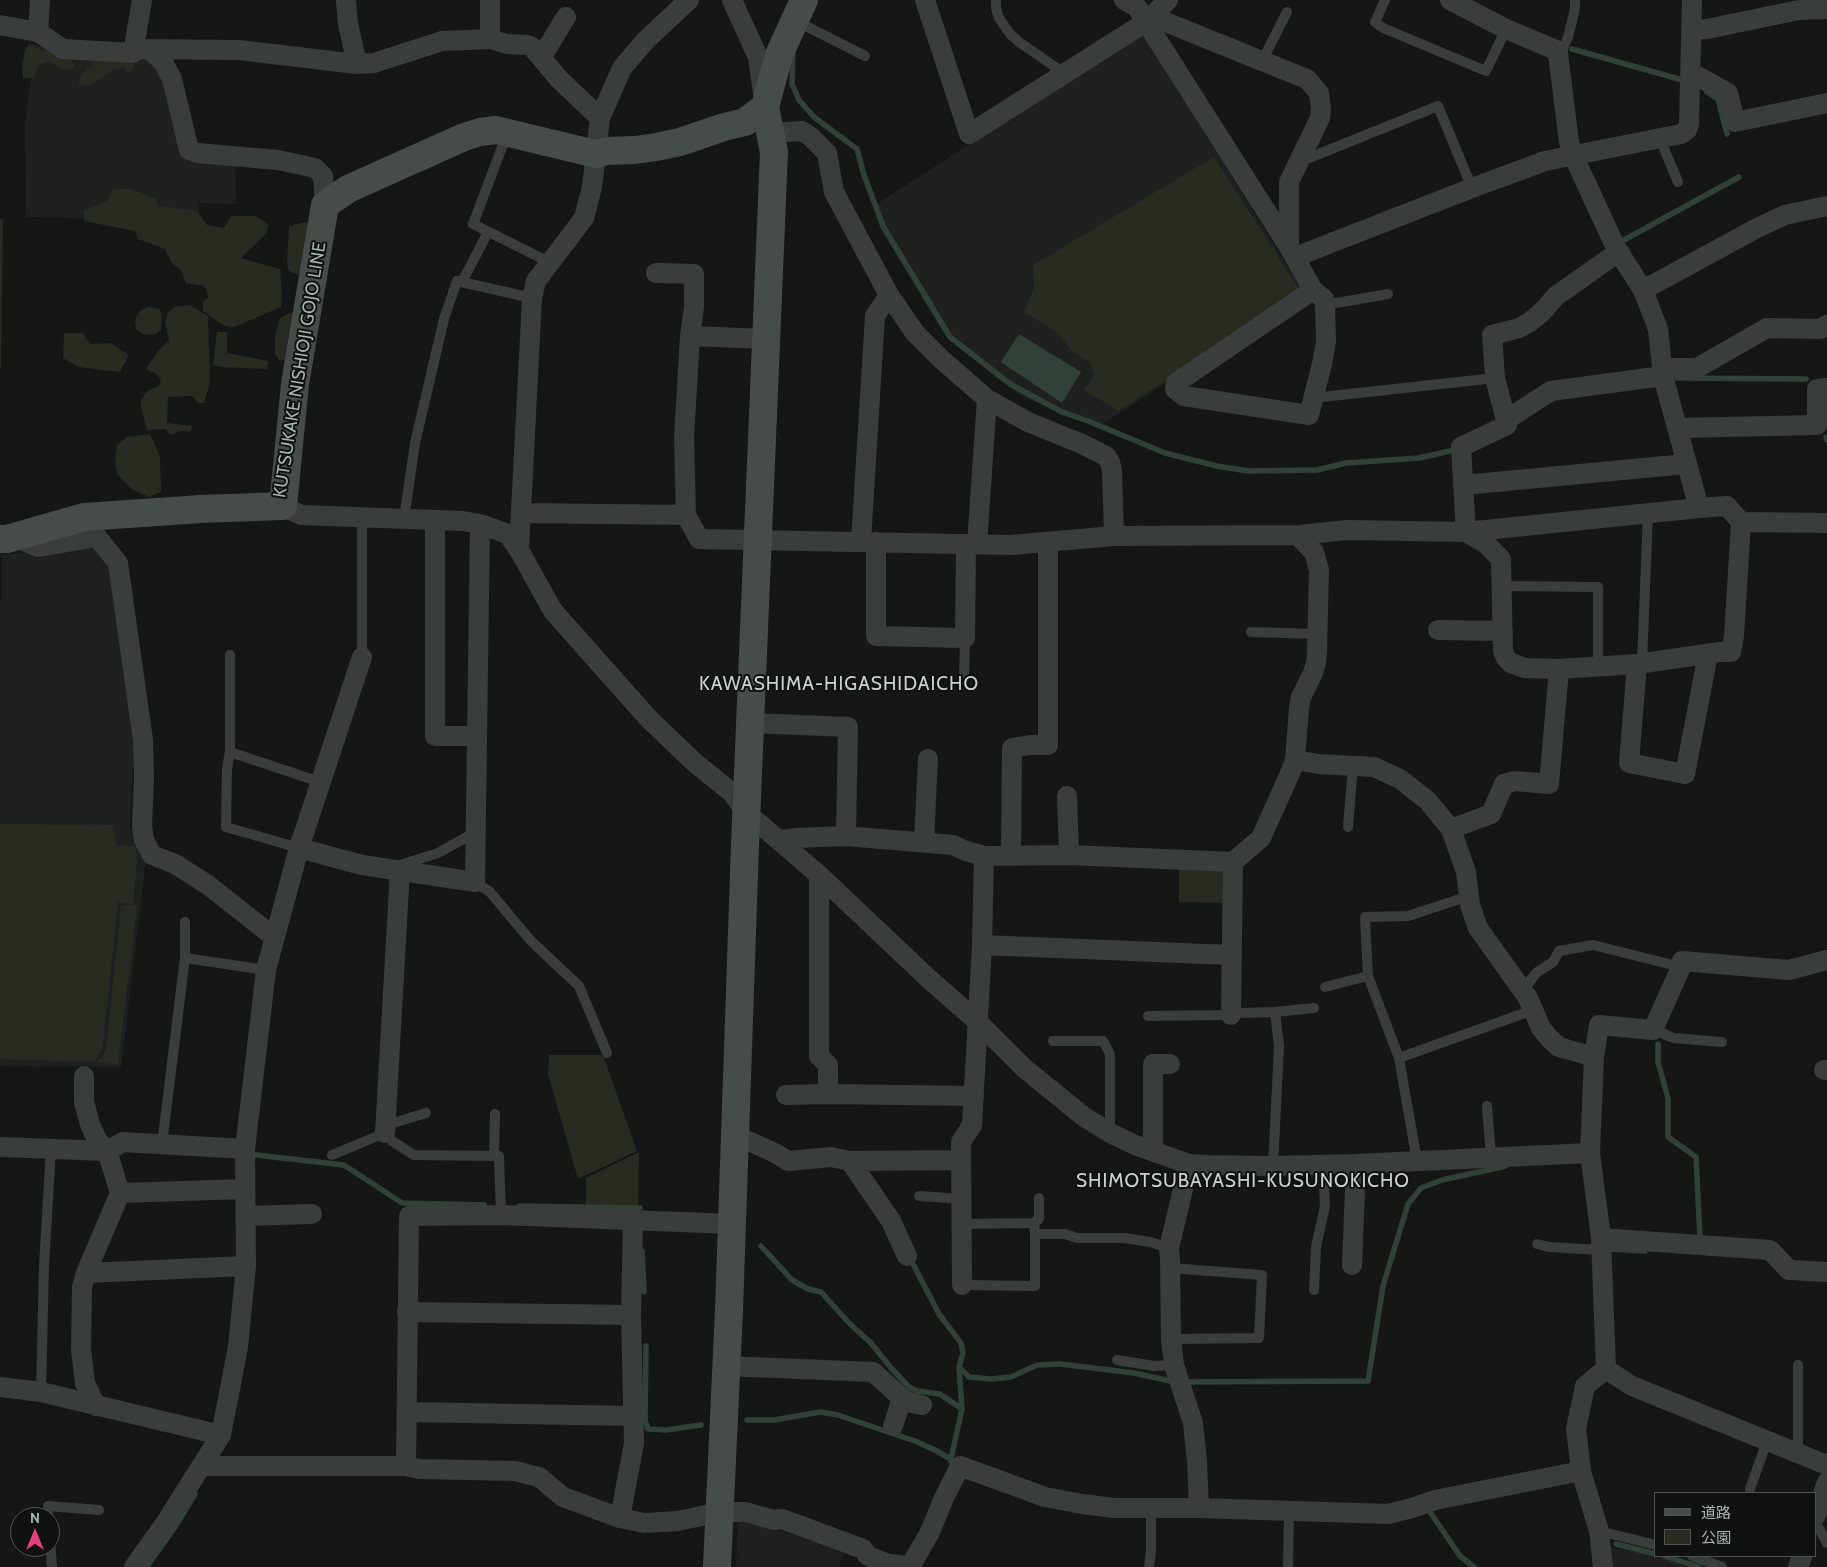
<!DOCTYPE html>
<meta charset="utf-8">
<style>
body{margin:0}
#map{position:relative;width:1827px;height:1567px;overflow:hidden;background:#151717;font-family:Cabin,"Noto Sans JP",sans-serif}
canvas{display:block}
.legend{position:absolute;left:1654px;top:1492px;width:162px;height:65px;box-sizing:border-box;background:#101212;border:1px solid #4d5452;margin:0;padding:6px 9px;list-style:none;font-size:15px;color:#a8b6b2}
.legend li{display:flex;align-items:center;gap:10px;height:25px}
.legend b{width:25px;border:1px solid #4d5452}
.north{position:absolute;left:10px;top:1507px;width:50px;height:50px;box-sizing:border-box;background:#101212;border:1px solid #4d5452;border-radius:50%;rotate:0deg;font-size:14px;font-weight:700;line-height:20px;text-align:center;color:#a8b6b2}
.north::after{content:'';display:block;margin:auto;width:18px;height:22px;background:#e4417c;clip-path:polygon(50% 0,100% 100%,50% 72%,0 100%)}
</style>
<div id="map">
<canvas width="1827" height="1567"></canvas>
<ul class="legend">
<li><b style="height:6px;background:#454c4a"></b>道路</li>
<li><b style="height:14px;background:#292a22"></b>公園</li>
</ul>
<div class="north">N</div>
</div>
<script>
const g = document.querySelector('canvas').getContext('2d');
g.lineJoin = 'round';
function paint(path, color) {
  g.fillStyle = color;
  g.fill(path, 'evenodd');
}
function poly(rows) {
  const path = new Path2D();
  for (const r of rows) {
    path.moveTo(r[0], r[1]);
    for (let i = 2; i < r.length; i += 2) path.lineTo(r[i], r[i + 1]);
  }
  return path;
}
function stroke(path, color, width, dash) {
  g.strokeStyle = color;
  g.lineWidth = width;
  g.lineCap = dash ? 'butt' : 'round';
  g.setLineDash(dash || []);
  g.stroke(path);
}
function label(font, color, halo, rows, align = 'center') {
  g.font = font + ' Cabin,sans-serif';
  g.lineWidth = 4;
  g.setLineDash([]);
  g.textBaseline = 'middle';
  g.strokeStyle = halo;
  g.fillStyle = color;
  for (const [text, x, y, turn = 0] of rows) {
    g.save();
    g.translate(x, y);
    g.rotate((+turn || 0) * Math.PI / 180);
    g.textAlign = isNaN(turn) ? turn : align;
    if (halo) g.strokeText(text, 0, 0);
    g.fillText(text, 0, 0);
    g.restore();
  }
}
paint(poly([
 [1137,35,1145,38,1303,291,1302,297,1102,424,1025,398,969,356,944,334,880,228,874,206],
 [36,45,70,53,158,56,186,157,235,161,236,204,199,203,199,220,26,217,25,123],
 [97,546,110,561,134,742,130,827,146,859,121,1067,0,1066,0,600,2,600,2,555],
 [738,1519,798,1536,843,1553,839,1567,736,1567],
 [1608,1547,1656,1555,1688,1567,1612,1567]
]), '#1f2121');
paint(poly([
 [29,44,34,45,35,48,67,56,75,66,68,70,59,68,50,61,40,64,34,77,23,79,22,66,25,50],
 [99,55,133,61,134,66,131,72,125,71,124,66,120,69,112,70,90,86,79,85,80,77,88,68,92,67,93,62],
 [1214,157,1300,291,1301,295,1118,411,1084,390,1094,375,1090,363,1071,350,1059,334,1024,312,1034,288,1033,265],
 [114,189,130,189,155,198,159,206,197,211,207,225,224,228,231,216,256,216,268,225,266,234,241,258,280,269,282,292,281,307,232,328,221,324,203,311,203,301,209,297,204,286,186,283,181,270,171,262,165,249,138,239,135,231,84,221,84,210,106,202],
 [0,219,3,219,1,369,0,369],
 [305,222,317,226,309,274,298,275,289,271,287,264,289,226],
 [190,305,208,316,210,382,204,403,198,403,192,396,168,397,167,423,193,426,190,432,182,431,170,435,165,429,147,430,141,408,141,400,147,391,159,386,161,381,158,375,146,369,158,351,169,340,165,322,168,313,174,307],
 [148,307,160,309,162,316,161,330,156,334,144,335,136,330,135,320,140,311],
 [296,310,289,360,279,360,275,354,275,336,280,318],
 [217,332,227,332,227,353,268,361,267,369,221,367,213,365],
 [64,333,83,333,90,344,111,343,129,355,120,372,78,367,63,358],
 [150,434,160,456,161,492,149,497,132,489,117,474,115,463,117,445,127,437],
 [0,824,112,825,117,846,135,846,137,863,133,904,118,902,103,1047,95,1062,0,1059],
 [1179,868,1218,869,1226,876,1225,903,1179,902],
 [121,905,137,906,118,1064,97,1063,106,1051],
 [549,1055,603,1055,637,1151,578,1179,548,1074],
 [639,1152,638,1214,586,1213,586,1178]
]), '#292a22');
paint(poly([
 [1019,334,1081,372,1062,403,1001,362]
]), '#324138');
stroke(poly([
 [1572,49,1686,81],
 [793,51,792,84,799,100,814,117,857,149,864,175,883,226,950,337,1010,384,1062,412,1088,421,1165,453,1217,466,1248,471,1317,470,1346,463,1419,458,1450,451],
 [1707,92,1718,99,1727,134],
 [1624,240,1739,177],
 [1677,378,1806,379],
 [1826,437,1827,440],
 [1658,1044,1658,1062,1668,1098,1668,1137,1696,1157,1700,1238],
 [256,1155,344,1165,402,1203,484,1205],
 [519,1206,640,1208],
 [761,1246,792,1280,808,1289,821,1292,850,1324,871,1343,891,1368,909,1387,917,1391,940,1394,962,1409,951,1459],
 [1608,1249,1645,1251],
 [642,1251,644,1292],
 [913,1264,939,1314,961,1343,963,1353,959,1367,962,1409],
 [646,1346,645,1421,648,1429,666,1430,701,1425],
 [959,1367,969,1377,991,1379,1011,1377,1037,1365,1060,1364,1134,1373,1175,1382,1368,1381,1383,1286,1408,1204,1421,1188,1442,1180,1506,1166],
 [747,1420,774,1420,821,1412,838,1415,915,1441,935,1450,951,1459,951,1461],
 [1428,1509,1460,1556,1474,1567],
 [1616,1544,1656,1554],
 [1664,1556,1699,1567],
 [148,1565,175,1527,195,1494]
]), '#324138', 5.5);
stroke(poly([
 [996,0,996,8,999,18,1010,34,1019,42,1064,73],
 [1385,0,1375,22,1383,28,1486,71,1506,29],
 [796,21,865,56],
 [1556,50,1563,49,1568,37,1575,9,1575,0],
 [1262,61,1287,12],
 [507,134,473,224,549,262],
 [1660,139,1678,182],
 [1299,162,1438,106,1472,188],
 [462,282,488,232],
 [1325,305,1388,294],
 [1313,398,1495,378],
 [362,518,362,657],
 [404,519,415,443,444,319,457,281,532,298],
 [1502,586,1598,587,1598,666],
 [1251,632,1318,634],
 [230,655,230,752,227,768,226,827,299,848],
 [1642,663,1648,514],
 [964,678,965,638],
 [230,752,320,782],
 [1348,827,1353,766],
 [397,866,438,853,476,832],
 [475,882,490,892,531,941,579,986,607,1053],
 [185,922,185,958],
 [1325,987,1368,976],
 [1523,991,1536,973,1553,962,1559,951,1593,945,1681,967],
 [1148,1016,1231,1015,1240,1013,1275,1012,1314,1008],
 [1653,1030,1674,1038,1722,1042],
 [1053,1041,1103,1041,1110,1054,1110,1133],
 [1399,1058,1533,1010],
 [1487,1106,1491,1157],
 [387,1125,426,1113],
 [392,1141,414,1155,499,1156,501,1215],
 [162,1144,185,958,266,970],
 [332,1155,385,1133],
 [494,1156,495,1114],
 [1417,1161,1399,1058,1368,976,1365,917,1408,916,1469,896],
 [1273,1166,1279,1046,1275,1012],
 [919,1196,962,1199],
 [1034,1223,1039,1219,1039,1198],
 [962,1224,1034,1223,1035,1234],
 [1537,1244,1549,1247,1601,1250],
 [1170,1268,1262,1275,1259,1338,1171,1339],
 [962,1285,1035,1286,1035,1234,1065,1234,1077,1238,1125,1238,1150,1242,1169,1248],
 [1314,1290,1316,1247,1325,1206,1323,1164],
 [1117,1360,1154,1366,1174,1365],
 [41,1392,44,1266,51,1149],
 [1798,1453,1798,1365],
 [1750,1489,1767,1441],
 [48,1517,48,1506,99,1510],
 [1816,1523,1827,1543],
 [1599,1531,1656,1545],
 [50,1540,52,1567],
 [1692,1556,1722,1567],
 [1149,1567,1151,1551,1151,1509],
 [1288,1567,1289,1512]
]), '#393e3d', 10);
stroke(poly([
 [346,0,348,24,357,64],
 [490,0,490,39],
 [732,0,758,57,764,100],
 [925,0,969,134,1146,22,1168,0],
 [1124,0,1137,7,1146,22,1163,21,1262,61,1307,79,1319,93,1321,108,1320,118,1289,182,1289,246],
 [1450,0,1506,29,1556,50,1558,54,1569,142,1573,155,1616,248,1643,290,1658,329,1663,376,1699,508,1727,506,1741,522,1827,523],
 [1146,22,1289,247,1313,290,1324,299,1325,305,1326,342,1322,364,1309,415,1184,396,1175,389,1176,383,1313,290],
 [0,25,38,32,63,49,133,53,142,0],
 [1691,30,1707,29,1799,10,1827,9],
 [38,32,40,0],
 [135,49,239,50,357,64,374,63,442,41,490,39,507,44,527,45,532,47,559,79,600,118],
 [149,49,163,62,172,79,189,150,197,153,278,160,315,168,323,176,325,205],
 [541,58,566,17],
 [1692,73,1728,93,1735,122,1827,103],
 [770,133,802,131,811,137,827,153,834,192,889,295,915,333,941,359,987,399,1028,422,1082,444,1106,456,1110,462,1112,471,1114,536],
 [1621,254,1610,258,1556,296,1543,311,1530,322,1519,328,1492,335,1495,378,1506,420,1551,391,1663,376,1673,368,1697,368,1767,328,1820,329,1827,325],
 [1295,257,1472,188,1545,161,1681,134,1687,130,1689,124,1692,0],
 [656,273,694,274,694,307,690,336],
 [1643,290,1757,228,1785,215,1827,206],
 [767,339,690,336,684,438,686,515,699,539,1011,545,1114,536,1299,535,1347,530,1466,532,1485,543,1501,559,1503,651,1506,658,1511,663,1525,668,1559,669,1637,664,1720,652,1731,652,1734,636,1741,522],
 [1506,420,1507,425,1461,447,1466,532,1699,508],
 [1677,428,1817,425,1817,389,1827,388],
 [1464,485,1686,464],
 [283,506,301,515,463,521,480,524,508,534,519,550,553,611,649,719,694,762,731,792,747,813,819,875,929,979,978,1022,1024,1068,1083,1116,1110,1133,1135,1145,1189,1164,1208,1165,1273,1166,1356,1164,1590,1153],
 [521,513,686,515],
 [435,521,435,736,477,736],
 [14,537,38,547,97,537,118,563,143,740,144,778,142,826,144,840,152,855,175,864,208,885,274,937],
 [861,542,875,316,889,295],
 [876,542,876,636,965,638,966,544],
 [977,544,987,399],
 [519,550,532,298,536,281,584,218,592,187,600,118,622,68,646,40,689,0],
 [1438,630,1503,631],
 [1637,664,1629,763,1685,774,1708,654],
 [751,723,848,727,846,836],
 [1295,760,1319,764,1374,767,1400,779,1428,801,1451,829,1466,872,1470,905,1478,928,1528,998,1541,1028,1549,1038,1559,1047,1594,1057],
 [1067,796,1069,855],
 [1451,829,1491,814,1504,784,1515,781,1549,784,1559,669],
 [779,840,797,838,846,836,953,845,966,851,984,856,1069,855,1233,862,1261,838,1291,771,1295,760,1299,708,1301,697,1313,673,1316,663,1317,651,1319,570,1314,552,1301,539,1299,535],
 [924,842,928,759],
 [299,848,362,865,475,882,480,524],
 [1011,855,1012,748,1030,745,1048,745,1048,542],
 [819,875,819,1056,828,1065,828,1094,974,1096],
 [982,945,1231,955],
 [1231,1015,1233,862],
 [1824,1070,1827,1070],
 [84,1076,84,1102,90,1124,97,1140,107,1151,120,1193,86,1273,82,1287,81,1350,85,1383,96,1406],
 [786,1095,828,1094],
 [385,1133,400,870],
 [735,1135,775,1153,788,1161,831,1157,850,1161,961,1160],
 [0,1147,107,1151,123,1142,245,1149],
 [1153,1151,1153,1064,1170,1064],
 [850,1161,891,1221,907,1256],
 [1189,1164,1169,1248,1170,1260,1171,1339,1174,1365,1193,1423,1197,1461,1199,1508],
 [120,1193,245,1189],
 [246,1216,312,1214],
 [1601,1238,1770,1250,1789,1270,1827,1272],
 [1352,1265,1356,1164],
 [86,1273,246,1266],
 [962,1285,961,1142,972,1125,982,945,984,856],
 [407,1312,631,1315],
 [726,1366,873,1372,902,1398,911,1403,922,1405],
 [1606,1369,1601,1238,1590,1153,1594,1057,1599,1025,1653,1030,1681,967,1682,961,1789,970,1827,960],
 [1606,1369,1632,1386,1827,1465],
 [0,1387,41,1392,221,1435],
 [407,1412,633,1416],
 [893,1426,902,1398],
 [203,1466,406,1466,419,1469,515,1471,539,1477,563,1497,620,1518,644,1523,678,1521,720,1512,746,1512,774,1520,782,1519,863,1549,868,1556,889,1564,911,1566],
 [406,1466,409,1216,501,1215,732,1224],
 [1816,1515,1827,1482],
 [620,1518,634,1443,631,1315,633,1220],
 [134,1567,164,1525,221,1435,238,1347,246,1266,245,1149,266,970,299,848,362,657],
 [910,1567,930,1532,944,1498,960,1466,1045,1497,1082,1504,1114,1508,1199,1508,1388,1514,1412,1508,1435,1500,1581,1471],
 [1603,1567,1599,1531,1581,1471,1576,1429,1585,1386,1606,1369],
 [1798,1567,1802,1556]
]), '#393e3d', 20);
stroke(poly([
 [0,539,7,539,84,517,201,509,283,506,295,384,325,205,348,189,464,137,480,132,496,130,596,154,607,151,635,150,656,147,680,142,724,127,745,122,765,107,779,55,804,0],
 [717,1567,729,1310,745,845,774,152,765,107]
]), '#454c4a', 28);
label('18px', '#a8b6b2', '#101212', [
 ["KUTSUKAKE NISHIOJI GOJO LINE",300,370,-81]
]);
g.letterSpacing = '1px';
label('19px', '#c9d3d0', '#101212', [
 ["KAWASHIMA-HIGASHIDAICHO",839,684],
 ["SHIMOTSUBAYASHI-KUSUNOKICHO",1243,1181]
]);
g.letterSpacing = '0px';
</script>
